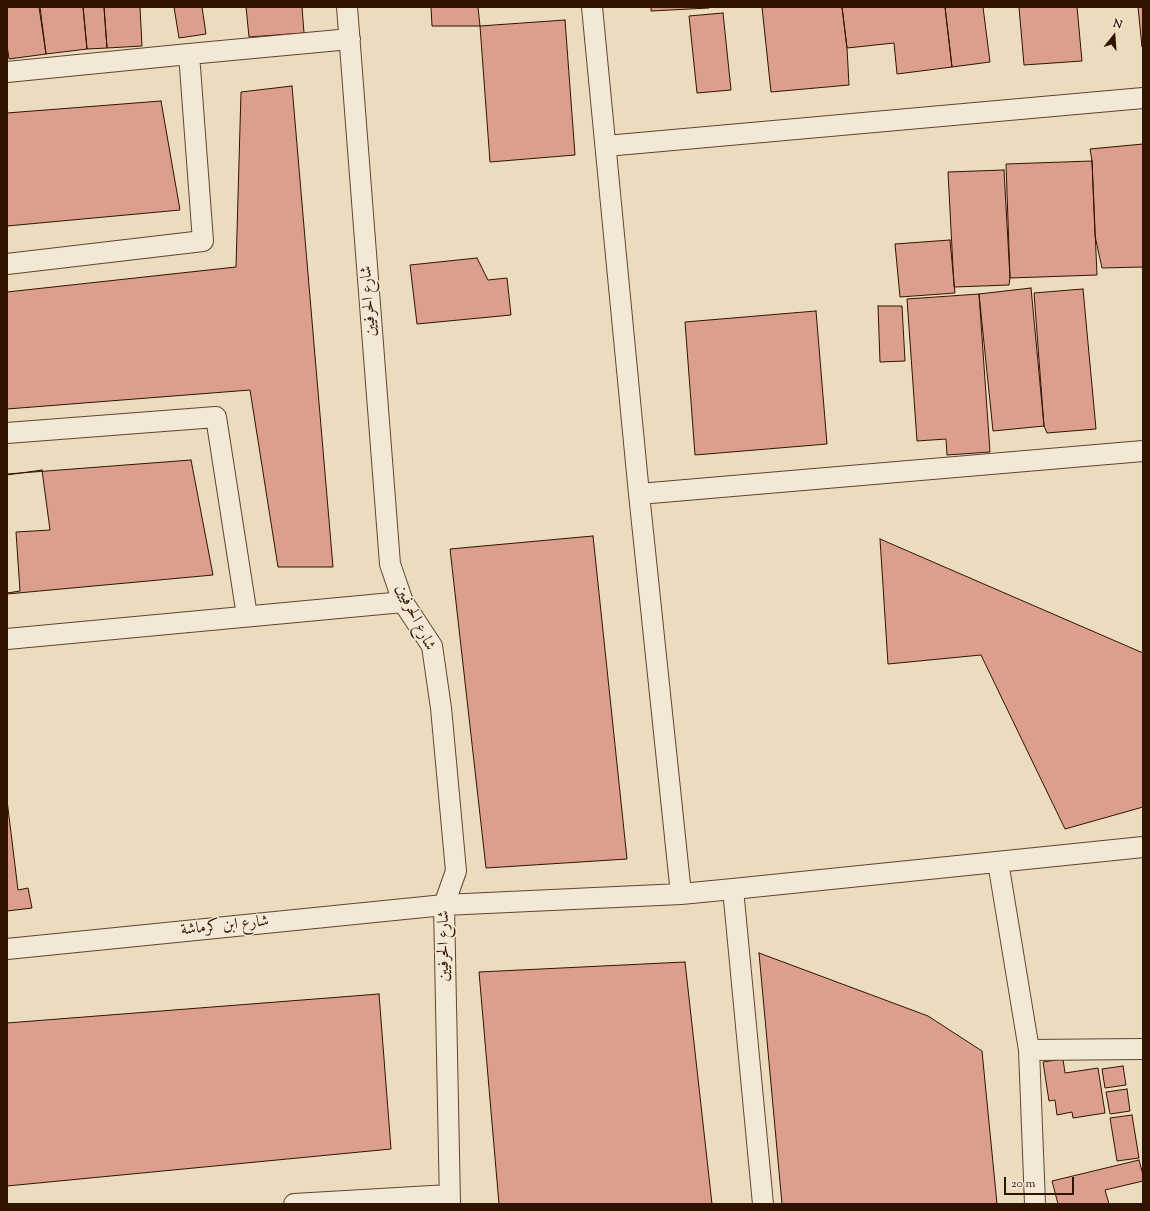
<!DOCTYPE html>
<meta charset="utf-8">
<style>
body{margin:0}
#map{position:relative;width:1150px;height:1211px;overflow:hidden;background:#ecdcbe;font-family:"Sorts Mill Goudy",serif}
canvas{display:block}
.frame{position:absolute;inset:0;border:8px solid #311301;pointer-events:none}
.north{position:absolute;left:1094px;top:16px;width:40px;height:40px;-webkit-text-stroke:3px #f3e8d5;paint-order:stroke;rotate:17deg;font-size:11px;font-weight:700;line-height:16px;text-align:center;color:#311301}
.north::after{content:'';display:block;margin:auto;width:14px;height:18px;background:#311301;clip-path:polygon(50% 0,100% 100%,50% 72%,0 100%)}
.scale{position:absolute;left:1004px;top:1177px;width:70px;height:18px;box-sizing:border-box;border:2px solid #311301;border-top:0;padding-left:5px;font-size:12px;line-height:14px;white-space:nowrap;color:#311301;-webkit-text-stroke:3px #f3e8d5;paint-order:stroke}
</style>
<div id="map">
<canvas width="1150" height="1211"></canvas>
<div class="frame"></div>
<div class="north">N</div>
<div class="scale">20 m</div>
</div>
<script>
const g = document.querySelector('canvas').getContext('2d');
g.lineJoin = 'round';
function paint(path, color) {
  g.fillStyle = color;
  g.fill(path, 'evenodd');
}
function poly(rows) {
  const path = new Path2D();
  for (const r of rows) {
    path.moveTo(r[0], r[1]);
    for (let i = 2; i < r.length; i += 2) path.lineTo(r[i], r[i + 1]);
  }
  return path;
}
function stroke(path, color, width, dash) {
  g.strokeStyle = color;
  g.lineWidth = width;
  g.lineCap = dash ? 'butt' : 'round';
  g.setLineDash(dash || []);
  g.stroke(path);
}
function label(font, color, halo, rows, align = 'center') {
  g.font = font + ' "Sorts Mill Goudy",Amiri,serif';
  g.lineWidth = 3;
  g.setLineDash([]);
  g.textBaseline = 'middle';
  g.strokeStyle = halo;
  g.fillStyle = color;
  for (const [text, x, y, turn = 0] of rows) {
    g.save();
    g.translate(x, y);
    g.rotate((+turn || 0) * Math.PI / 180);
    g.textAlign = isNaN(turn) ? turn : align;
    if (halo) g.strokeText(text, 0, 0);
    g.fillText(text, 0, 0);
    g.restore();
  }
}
const building = poly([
 [7,7,39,7,46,54,9,59,7,45,7,7],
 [40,7,83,7,87,49,46,54,40,7],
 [83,7,104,7,107,48,87,49,83,7],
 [104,7,140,7,142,46,107,48,104,7],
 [174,7,202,7,206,34,179,38,174,7],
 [246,7,302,7,304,33,249,37,246,7],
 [431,7,478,7,480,26,432,26,431,7],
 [651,7,709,7,709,8,651,11,651,7],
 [762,7,842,7,847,48,849,85,771,92,762,7],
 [842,7,945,7,952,67,897,74,894,43,847,48,842,7],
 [945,7,983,7,990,62,952,67,945,7],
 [1019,7,1077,7,1082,61,1024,65,1019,7],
 [1138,7,1143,7,1143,47,1142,47,1138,7],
 [723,13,731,90,697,93,689,16,723,13],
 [565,20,575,155,490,162,480,26,565,20],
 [292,86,333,567,278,567,250,390,7,409,7,292,236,267,241,92,292,86],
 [161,101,180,210,7,226,7,113,161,101],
 [1143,144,1143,267,1102,268,1095,236,1092,161,1090,149,1143,144],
 [1092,161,1097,275,1010,278,1006,164,1092,161],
 [1004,170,1010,278,1009,285,954,287,948,172,1004,170],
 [950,240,955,293,900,297,895,244,950,240],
 [477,258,488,280,507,278,511,315,417,324,410,265,477,258],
 [1031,288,1044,426,993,431,979,294,1031,288],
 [1083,289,1096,429,1047,433,1044,426,1034,293,1083,289],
 [979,294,990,452,947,455,946,439,917,441,907,299,979,294],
 [878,306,902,306,905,361,880,362,878,306],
 [816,311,827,444,695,455,685,322,816,311],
 [191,460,213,575,7,594,7,474,191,460],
 [42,470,50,530,16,532,20,591,7,593,7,475,42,470],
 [593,536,627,859,486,868,450,549,593,536],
 [880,539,1143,653,1143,807,1065,829,981,655,888,664,880,539],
 [7,800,18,890,28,888,32,908,7,911,7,800],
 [759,953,928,1016,982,1051,997,1204,782,1204,759,953],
 [685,962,712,1204,499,1204,479,972,685,962],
 [379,994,391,1149,7,1186,7,1023,379,994],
 [1063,1059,1065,1073,1098,1068,1105,1113,1073,1118,1072,1112,1057,1115,1055,1100,1049,1101,1043,1062,1063,1059],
 [1123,1066,1126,1085,1105,1088,1102,1069,1123,1066],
 [1127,1089,1130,1111,1110,1114,1106,1092,1127,1089],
 [1132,1115,1139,1158,1117,1161,1110,1118,1132,1115],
 [1139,1160,1143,1175,1143,1181,1105,1190,1109,1204,1058,1204,1052,1181,1139,1160]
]);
paint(building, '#dc9f8e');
stroke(building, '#311301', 1);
const street = poly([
 [347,7,390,564,403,602,432,646,441,708,456,871,444,905,450,1204],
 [592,7,639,494,681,894],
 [7,72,189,54,350,39],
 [606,146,1143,98],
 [7,264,203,241,189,54],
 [7,433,216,417,247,616],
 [639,494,1143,451],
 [7,639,403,602],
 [998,862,1029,1050,1035,1204],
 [733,889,763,1204],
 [7,949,444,905,681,894,733,889,1143,847],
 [1029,1050,1143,1049],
 [294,1204,449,1195]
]);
stroke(street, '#604530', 22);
stroke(street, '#f3e8d5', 20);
label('16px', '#311301', '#f3e8d5', [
 ["شارع الحرفيين",370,301,-94],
 ["شارع الحرفيين",414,618,64],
 ["شارع ابن كرماشة",225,927,-6],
 ["شارع الحرفيين",445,946,-90]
]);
</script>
